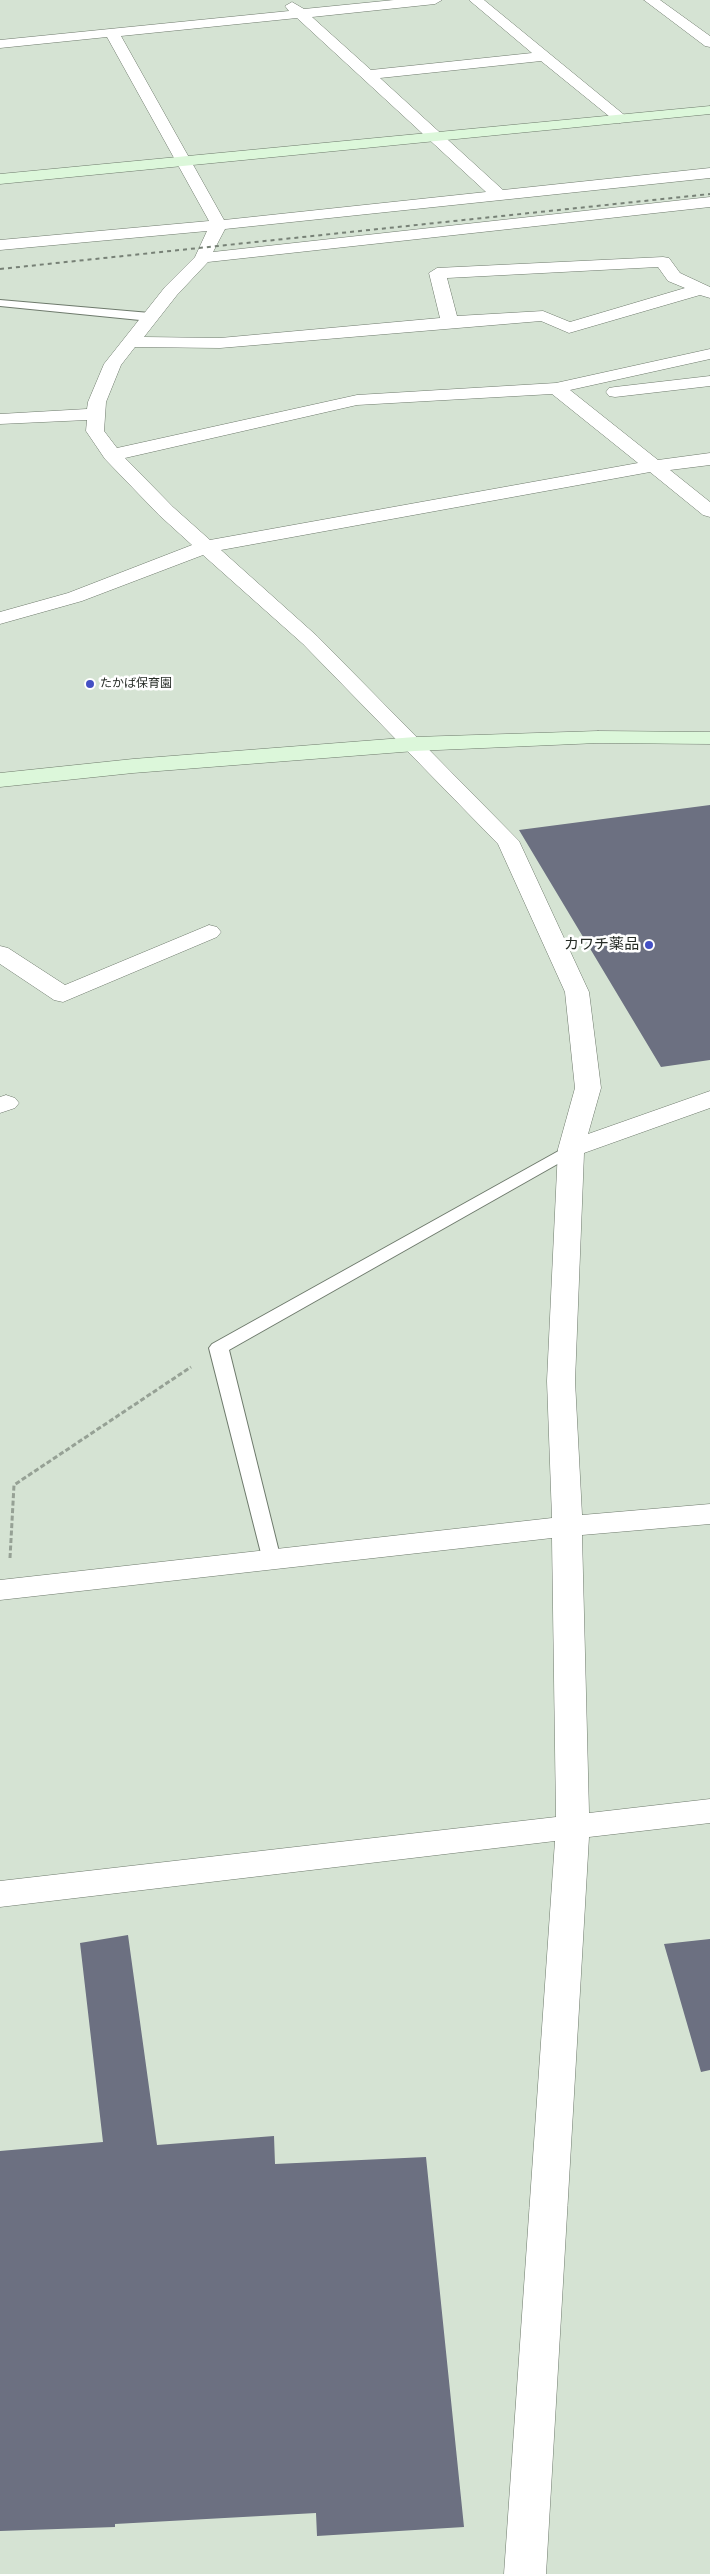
<!DOCTYPE html>
<meta charset="utf-8">
<style>
body{margin:0}
canvas{display:block;background:#d5e3d3}
</style>
<canvas width="710" height="2574"></canvas>
<script>
const g = document.querySelector('canvas').getContext('2d');
g.lineJoin = 'round';
function paint(path, color) {
  g.fillStyle = color;
  g.fill(path, 'evenodd');
}
function poly(rows) {
  const path = new Path2D();
  for (const r of rows) {
    path.moveTo(r[0], r[1]);
    for (let i = 2; i < r.length; i += 2) path.lineTo(r[i], r[i + 1]);
  }
  return path;
}
function stroke(path, color, width, dash) {
  g.strokeStyle = color;
  g.lineWidth = width;
  g.lineCap = dash ? 'butt' : 'round';
  g.setLineDash(dash || []);
  g.stroke(path);
}
function label(font, color, halo, rows, align = 'center') {
  g.font = font + ' "IBM Plex Sans","Noto Sans JP",sans-serif';
  g.lineWidth = 5;
  g.setLineDash([]);
  g.textBaseline = 'middle';
  g.strokeStyle = halo;
  g.fillStyle = color;
  for (const [text, x, y, turn = 0] of rows) {
    g.save();
    g.translate(x, y);
    g.rotate((+turn || 0) * Math.PI / 180);
    g.textAlign = isNaN(turn) ? turn : align;
    if (halo) g.strokeText(text, 0, 0);
    g.fillText(text, 0, 0);
    g.restore();
  }
}
paint(poly([
 [710,805,710,1060,661,1067,519,830],
 [128,1935,157,2145,274,2136,275,2164,426,2157,464,2527,317,2536,316,2513,115,2524,115,2527,0,2531,0,2151,103,2142,80,1943],
 [710,1939,710,2070,701,2072,664,1944]
]), '#6c7081');
const lane = poly([
 [0,300,150,313,156,317,150,321,0,306,0,300],
 [571,1144,577,1145,580,1149,577,1153,229,1350,281,1560,278,1565,271,1567,264,1565,209,1348,212,1344,571,1144]
]);
const street = poly([
 [394,0,442,0,435,4,312,17,371,70,532,53,469,0,484,0,628,118,620,123,615,121,541,61,380,78,503,190,710,168,710,178,225,229,213,252,710,197,710,207,208,262,177,295,144,337,220,338,440,318,429,273,437,268,663,257,669,258,680,273,710,287,710,298,700,295,569,333,541,321,220,348,135,347,121,365,106,402,104,431,117,448,357,395,556,383,710,349,710,359,570,390,658,460,710,453,710,465,670,470,710,502,710,517,703,515,650,472,221,550,317,636,519,841,589,992,601,1088,588,1134,710,1091,710,1108,584,1153,575,1381,582,1515,710,1504,710,1524,582,1535,589,1813,710,1799,710,1823,589,1837,546,2574,504,2574,555,1841,0,1907,0,1881,556,1817,552,1538,0,1600,0,1580,552,1518,547,1381,558,1149,575,1088,565,992,498,844,303,644,203,555,82,601,0,624,0,612,68,593,192,545,159,515,105,459,86,431,87,420,0,424,0,414,87,409,88,402,104,364,165,287,195,257,207,231,0,250,0,240,209,221,107,37,0,48,0,40,289,11,285,6,292,2,304,9,394,0],
 [297,18,486,192,224,220,121,36,297,18],
 [658,267,668,281,685,288,570,322,543,311,457,316,447,278,658,267],
 [552,394,638,463,210,540,173,507,125,458,357,405,552,394],
 [644,0,660,0,710,36,710,47,705,46,644,0],
 [710,376,710,386,615,397,609,396,606,392,609,388,615,387,710,376],
 [209,925,217,927,221,932,217,937,63,1002,54,1000,0,964,0,946,8,948,65,985,209,925],
 [6,1095,15,1098,19,1103,15,1108,0,1113,0,1097,6,1095]
]);
const secondary = poly([
 [710,106,710,114,0,184,0,174,710,106],
 [598,731,710,732,710,744,598,743,415,751,133,773,0,787,0,773,133,759,415,737,598,731]
]);
stroke(lane, '#6e7a6c', 2);
stroke(street, '#6e7a6c', 1);
stroke(secondary, '#6e7a6c', 1);
stroke(poly([
 [10,1558,14,1485,191,1367]
]), '#96a195', 3, [5, 2.5]);
paint(lane, '#fff');
paint(street, '#fff');
paint(secondary, '#dcf7da');
stroke(poly([
 [0,269,710,194]
]), '#778176', 2, [4, 4]);
for (const [x, y, r, color] of [
 [90,684,5,"#4450c4"],
 [649,945,5,"#4450c4"]
]) {
  const dot = new Path2D();
  dot.arc(x, y, r, 0, 2 * Math.PI);
  g.fillStyle = color;
  g.fill(dot);
  stroke(dot, '#fff', 2);
}
label('12px', '#272d27', '#fff', [
 ["たかば保育園",100,684]
], 'left');
label('15px', '#272d27', '#fff', [
 ["カワチ薬品",639,945]
], 'right');
</script>
